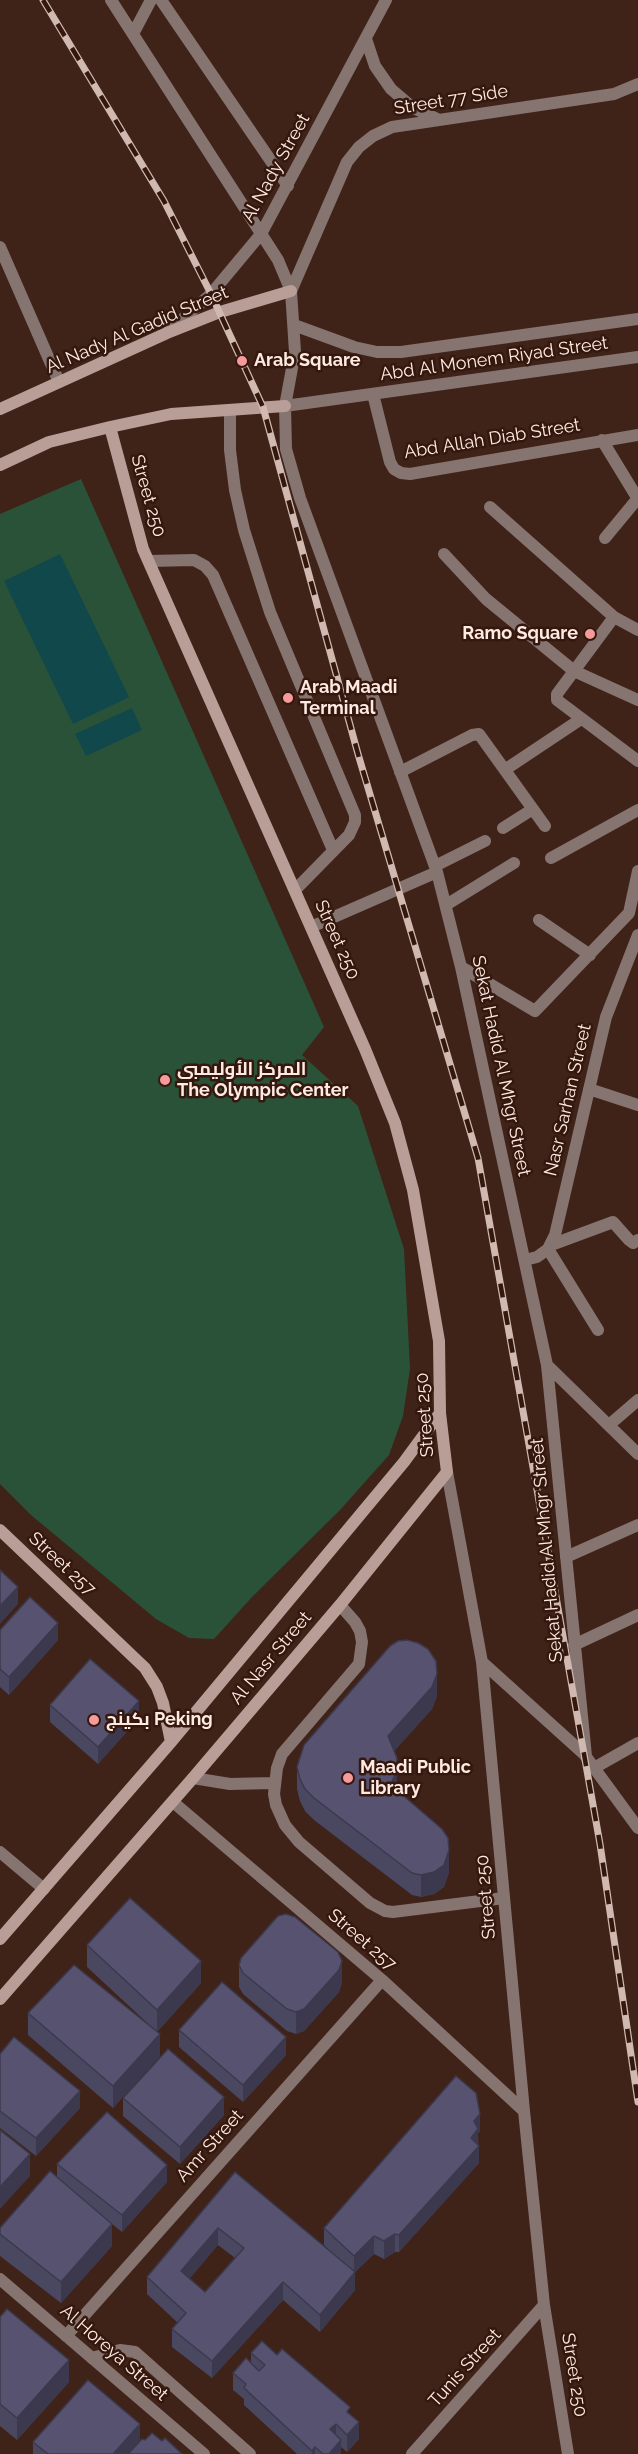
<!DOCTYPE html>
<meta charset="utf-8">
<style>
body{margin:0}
canvas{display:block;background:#3f2218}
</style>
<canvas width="638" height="2454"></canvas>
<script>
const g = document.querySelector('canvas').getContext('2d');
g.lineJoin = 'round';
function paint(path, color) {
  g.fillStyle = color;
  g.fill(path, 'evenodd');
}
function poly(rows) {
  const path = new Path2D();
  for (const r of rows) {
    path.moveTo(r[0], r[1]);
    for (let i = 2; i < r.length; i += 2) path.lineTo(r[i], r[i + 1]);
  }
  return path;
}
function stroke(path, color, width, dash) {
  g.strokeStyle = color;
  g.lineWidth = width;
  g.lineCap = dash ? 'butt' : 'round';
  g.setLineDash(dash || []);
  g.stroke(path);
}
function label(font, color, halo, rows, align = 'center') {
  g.font = font + ' Raleway,Cairo,sans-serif';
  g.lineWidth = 5;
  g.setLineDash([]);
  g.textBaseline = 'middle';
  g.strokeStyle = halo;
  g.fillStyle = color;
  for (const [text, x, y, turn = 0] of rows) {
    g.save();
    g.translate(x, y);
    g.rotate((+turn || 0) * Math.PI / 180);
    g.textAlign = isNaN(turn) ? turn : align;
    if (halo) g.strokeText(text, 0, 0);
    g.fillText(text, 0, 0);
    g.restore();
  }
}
paint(poly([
 [81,479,324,1027,302,1055,358,1106,404,1249,410,1369,403,1416,389,1455,340,1510,252,1597,214,1639,189,1638,156,1619,31,1515,0,1484,0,514]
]), '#2a5238');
paint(poly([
 [60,554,129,697,73,724,4,581],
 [132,708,142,730,86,756,75,734]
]), '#11484b');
stroke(poly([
 [230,410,230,450,235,490,244,530,270,612,355,815,355,822,349,835,295,890],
 [149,561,194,560,205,566,213,575,333,850],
 [340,1605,355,1622,360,1631,362,1642,359,1664,282,1754,277,1768,274,1794,276,1805,285,1825,299,1842,370,1903,385,1911,393,1912,504,1898],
 [193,1778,230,1784,274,1783],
 [92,2358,120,2350,135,2352,250,2454]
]), '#857470', 12);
stroke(poly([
 [111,0,278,260,291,291,295,352,285,406,286,449,300,498,437,872,461,967,547,1365,586,1756],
 [161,0,288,186],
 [133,34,151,0],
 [366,39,375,66,391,89,412,107,437,119],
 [0,247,59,382],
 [291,291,347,162,359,147,373,136,392,127,614,94,638,84],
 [294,325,354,347,377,352,401,352,638,319],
 [168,332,211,294,261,234,386,0],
 [373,394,390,462,394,469,401,473,410,474,638,435],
 [285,406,638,357],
 [602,440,638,499],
 [490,507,614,617,638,630],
 [605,538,638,498],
 [444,554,486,599,574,671,638,700],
 [614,617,557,694,557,700,638,761],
 [506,769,581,719],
 [400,772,472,735,479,734,545,826],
 [503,828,533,809],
 [551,858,638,810],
 [435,866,485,841],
 [446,905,514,863],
 [629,913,638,871],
 [539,920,590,955],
 [311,927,437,872],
 [461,967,535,1011,629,913],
 [589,1089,638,1105],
 [551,1245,613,1222,629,1240,633,1243,638,1240],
 [548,1249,598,1330],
 [525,1260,537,1257,548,1249,555,1235,606,1017,638,935],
 [547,1365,638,1454],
 [609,1425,638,1400],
 [447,1472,482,1662,524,2111,544,2305,568,2454],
 [566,1557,638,1525],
 [574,1645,638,1615],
 [482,1662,584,1754,638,1828],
 [594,1768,638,1743],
 [173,1802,382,1980,524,2111],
 [0,1852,44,1889],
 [0,2279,204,2454],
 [66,2336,382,1980],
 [412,2454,544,2305]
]), '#857470', 12);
stroke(poly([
 [0,409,167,333,220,312,291,291],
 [0,465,49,442,110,427,171,414,285,406],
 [0,1530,145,1668,157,1687,163,1703,171,1742],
 [0,1939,171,1742,404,1462,440,1413],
 [0,1999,193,1778,340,1605,447,1472,440,1413,439,1341,413,1190,395,1123,365,1049,143,549,110,427]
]), '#b89e97', 12);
const rail = poly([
 [43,0,164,201,211,294,263,407,358,754,478,1158,600,1844,638,2102]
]);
stroke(rail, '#d0b9b1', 7);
stroke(rail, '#34180e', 4.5, [14]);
paint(poly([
 [0,1630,58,1640,9,1695,0,1687],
 [437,1696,432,1709,394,1751,397,1780,396,1790,449,1872,444,1887,434,1894,421,1897,412,1895,314,1820,305,1811,300,1801,297,1789,297,1767],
 [50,1705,139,1718,98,1764,50,1722],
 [87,1945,201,1983,157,2032,87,1967],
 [239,1965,342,1983,339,1992,304,2031,296,2034,287,2031,243,1994,239,1987],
 [28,2013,160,2056,113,2108,28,2035],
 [179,2030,286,2055,243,2102,179,2047],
 [0,2054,80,2108,36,2156,0,2128],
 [123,2098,224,2115,180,2164,123,2116],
 [480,2132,478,2133,479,2163,399,2252,395,2252,384,2259,374,2254,355,2272,355,2290,320,2332,283,2300,212,2378,172,2347,172,2329,178,2323,147,2294,147,2277,235,2172,333,2254,324,2245,324,2228],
 [218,2245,235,2258,205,2292,189,2279],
 [57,2164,167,2182,122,2232,112,2224,112,2246,61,2303,0,2256,0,2228,57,2177],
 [0,2317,69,2382,17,2440,0,2426],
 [251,2353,277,2355,350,2414,359,2439,347,2452,341,2447,341,2454,297,2454,244,2405,244,2399,233,2390,233,2373,251,2363],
 [145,2440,162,2441,182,2454,33,2454,33,2442]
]), '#4a4760');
paint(poly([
 [18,1587,18,1604,0,1624,0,1606],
 [58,1623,58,1640,9,1695,9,1677],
 [437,1674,437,1696,432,1709,388,1758,388,1736],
 [139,1701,139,1718,98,1764,98,1747],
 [397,1758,397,1780,396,1793,391,1785],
 [449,1850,449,1872,444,1887,434,1894,421,1897,421,1875],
 [201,1961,201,1983,157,2032,157,2010],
 [342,1961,342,1983,339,1992,304,2031,296,2034,296,2012],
 [160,2034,160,2056,113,2108,113,2086],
 [286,2037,286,2055,243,2102,243,2085],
 [80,2091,80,2108,36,2156,36,2138],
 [224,2097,224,2115,180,2164,180,2147],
 [480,2114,480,2132,478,2133,478,2146,479,2146,479,2163,399,2252,399,2235,471,2138,474,2121],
 [30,2154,30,2176,0,2209,0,2187],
 [167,2165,167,2182,122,2232,122,2215],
 [112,2224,112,2246,61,2303,61,2282],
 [218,2228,218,2245,181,2289,181,2271],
 [395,2234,395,2252,384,2259,384,2241],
 [374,2236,374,2254,354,2273,354,2256],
 [355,2272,355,2290,320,2332,320,2315],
 [283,2282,283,2300,212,2378,212,2361],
 [69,2360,69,2382,17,2440,17,2418],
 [359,2422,359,2439,347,2452,347,2435],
 [140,2424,140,2441,128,2454,113,2454],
 [336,2424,336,2441,330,2429],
 [341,2440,341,2454,329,2454],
 [315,2447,315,2454,312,2454,312,2451]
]), '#3c394e');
const building = poly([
 [0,1570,18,1587,0,1606,0,1570],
 [30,1597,58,1623,9,1677,0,1669,0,1630,30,1597],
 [407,1640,418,1643,428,1649,436,1661,437,1674,432,1687,388,1736,397,1758,396,1771,391,1785,442,1829,448,1838,449,1850,444,1865,434,1872,421,1875,412,1873,314,1798,305,1789,300,1779,297,1767,304,1745,390,1646,398,1641,407,1640],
 [90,1659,139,1701,98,1747,50,1705,90,1659],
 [130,1898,201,1961,157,2010,87,1945,130,1898],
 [286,1914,295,1917,338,1952,342,1961,339,1970,304,2009,296,2012,287,2009,243,1973,239,1965,241,1958,278,1916,286,1914],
 [74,1965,160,2034,113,2086,28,2013,74,1965],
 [222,1982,286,2037,243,2085,179,2030,222,1982],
 [14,2037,80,2091,36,2138,0,2111,0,2054,14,2037],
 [168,2049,224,2097,180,2147,123,2098,168,2049],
 [456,2076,476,2093,480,2114,474,2121,478,2129,471,2138,479,2146,399,2235,395,2234,384,2241,374,2236,354,2256,324,2228,456,2076],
 [107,2112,167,2165,122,2215,57,2164,107,2112],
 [0,2130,30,2154,0,2187,0,2130],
 [50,2171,112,2224,61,2282,0,2234,0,2228,50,2171],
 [235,2172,355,2272,320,2315,283,2282,212,2361,172,2329,186,2313,147,2277,235,2172],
 [218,2228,244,2248,205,2292,181,2271,218,2228],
 [7,2309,69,2360,17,2418,0,2404,0,2317,7,2309],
 [262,2341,277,2355,282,2349,350,2407,347,2412,359,2422,347,2435,336,2424,330,2429,341,2440,329,2454,323,2454,315,2447,312,2451,244,2388,246,2384,233,2373,246,2358,259,2371,265,2365,251,2353,262,2341],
 [88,2380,140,2424,113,2454,48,2454,33,2442,88,2380],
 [152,2433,162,2441,165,2438,182,2454,128,2454,142,2439,145,2440,152,2433]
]);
paint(building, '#565270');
stroke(building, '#3c394e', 1.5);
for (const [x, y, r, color] of [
 [242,361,6,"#f59b9c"],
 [590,634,6,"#f59b9c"],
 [288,698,6,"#f59b9c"],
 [165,1080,6,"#f59b9c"],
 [94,1720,6,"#f59b9c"],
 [348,1778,6,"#f59b9c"]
]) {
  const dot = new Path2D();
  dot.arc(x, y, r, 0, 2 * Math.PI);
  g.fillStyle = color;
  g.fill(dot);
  stroke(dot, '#34180e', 2);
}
label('18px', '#ffeae3', '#34180e', [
 ["Street 77 Side",451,100,-9],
 ["Al Nady Street",276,168,-61],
 ["Al Nady Al Gadid Street",137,330,-23],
 ["Abd Al Monem Riyad Street",494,359,-8],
 ["Abd Allah Diab Street",492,439,-9],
 ["Street 250",148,496,74],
 ["Street 250",337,940,66],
 ["Sekat Hadid Al Mhgr Street",501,1066,78],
 ["Nasr Sarhan Street",568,1100,-77],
 ["Street 250",425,1415,-94],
 ["Sekat Hadid Al Mhgr Street",547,1550,-95],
 ["Street 257",62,1564,43],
 ["Al Nasr Street",271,1658,-50],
 ["Street 250",486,1897,-95],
 ["Street 257",362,1940,41],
 ["Amr Street",210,2146,-48],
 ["Al Horeya Street",114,2353,41],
 ["Tunis Street",465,2368,-48],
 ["Street 250",574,2375,81]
]);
label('bold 18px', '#ffeae3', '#34180e', [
 ["Arab Square",254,361],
 ["Ramo Square",578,634,"right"],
 ["Arab Maadi",300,688],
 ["Terminal",300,709],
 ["المركز الأوليمبى",177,1070],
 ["The Olympic Center",177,1091],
 ["بكينج Peking",106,1720],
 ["Maadi Public",360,1768],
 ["Library",360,1789]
], 'left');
</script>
